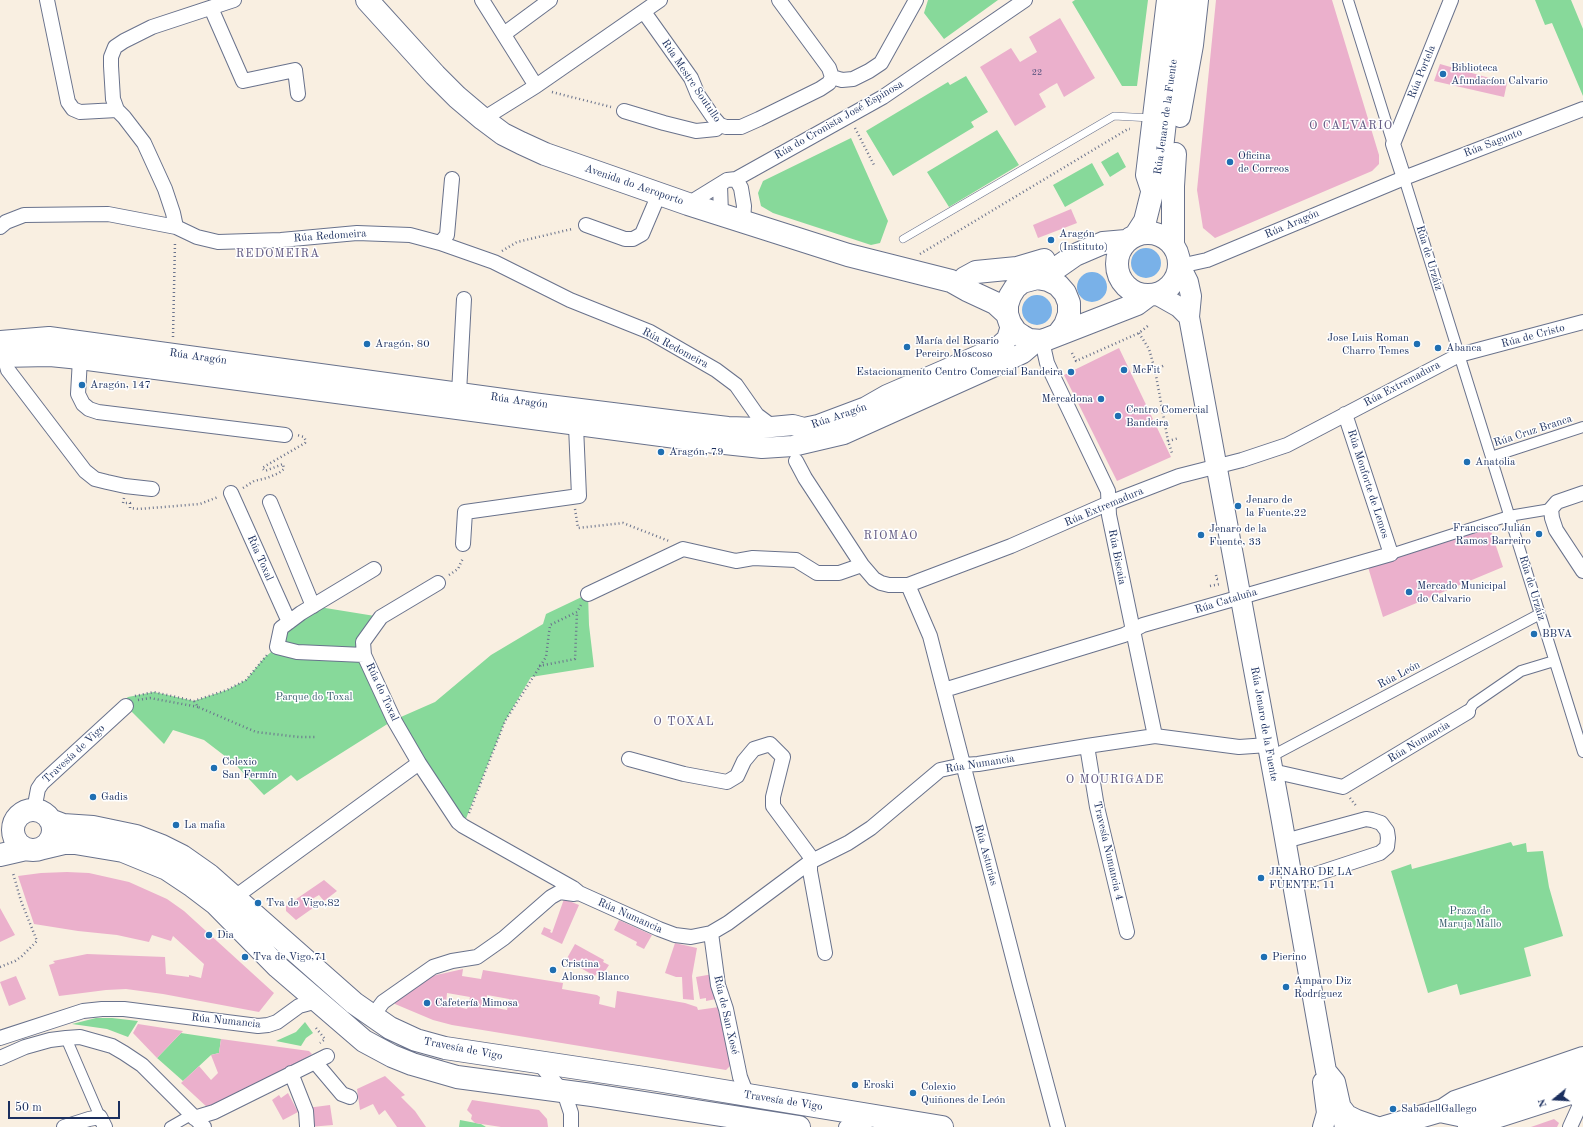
<!DOCTYPE html>
<meta charset="utf-8">
<style>
body{margin:0}
#map{position:relative;width:1583px;height:1127px;overflow:hidden;background:#f9efe1;font-family:"Old Standard TT",serif}
canvas{display:block}
.north{position:absolute;left:1535px;top:1079px;width:40px;height:40px;-webkit-text-stroke:3px #fff;paint-order:stroke;rotate:252deg;font-size:11px;font-weight:700;line-height:16px;text-align:center;color:#1b2f5e}
.north::after{content:'';display:block;margin:auto;width:14px;height:18px;background:#1b2f5e;clip-path:polygon(50% 0,100% 100%,50% 72%,0 100%)}
.scale{position:absolute;left:8px;top:1101px;width:112px;height:18px;box-sizing:border-box;border:2px solid #1b2f5e;border-top:0;padding-left:5px;font-size:12px;line-height:14px;white-space:nowrap;color:#1b2f5e;-webkit-text-stroke:3px #fff;paint-order:stroke}
</style>
<div id="map">
<canvas width="1583" height="1127"></canvas>
<div class="north">N</div>
<div class="scale">50 m</div>
</div>
<script>
const g = document.querySelector('canvas').getContext('2d');
g.lineJoin = 'round';
function paint(path, color) {
  g.fillStyle = color;
  g.fill(path, 'evenodd');
}
function poly(rows) {
  const path = new Path2D();
  for (const r of rows) {
    if (r.length === 3) {
      path.moveTo(r[0] + r[2], r[1]);
      path.arc(r[0], r[1], r[2], 0, 2 * Math.PI);
      continue;
    }
    path.moveTo(r[0], r[1]);
    for (let i = 2; i < r.length; i += 2) path.lineTo(r[i], r[i + 1]);
  }
  return path;
}
function stroke(path, color, width, dash) {
  g.strokeStyle = color;
  g.lineWidth = width;
  g.lineCap = dash ? 'butt' : 'round';
  g.setLineDash(dash || []);
  g.stroke(path);
}
function label(font, color, halo, rows, align = 'center') {
  g.font = font + ' "Old Standard TT",serif';
  g.lineWidth = 3;
  g.setLineDash([]);
  g.textBaseline = 'middle';
  g.strokeStyle = halo;
  g.fillStyle = color;
  for (const [text, x, y, turn = 0] of rows) {
    g.save();
    g.translate(x, y);
    g.rotate((+turn || 0) * Math.PI / 180);
    g.textAlign = isNaN(turn) ? turn : align;
    if (halo) g.strokeText(text, 0, 0);
    g.fillText(text, 0, 0);
    g.restore();
  }
}
paint(poly([
 [928,0,998,0,944,39,924,13],
 [1075,0,1148,0,1137,86,1122,86,1072,2],
 [1535,0,1571,0,1583,29,1583,96,1552,23,1545,25],
 [966,76,988,112,971,122,974,127,893,176,866,131,948,82,950,85],
 [997,130,1019,165,949,207,927,172],
 [851,138,888,221,880,243,871,245,773,213,761,206,758,193,763,181],
 [1118,152,1126,167,1110,177,1101,162],
 [1092,163,1104,185,1065,207,1053,185],
 [588,594,589,625,594,667,531,677,505,721,463,826,389,723,297,781,291,775,264,795,234,763,204,740,173,730,164,744,126,706,123,701,128,697,154,692,194,701,227,690,246,680,264,658,277,647,281,628,313,606,381,617,363,642,394,720,435,702,491,655,543,624,546,614],
 [1511,842,1513,846,1526,843,1527,852,1543,851,1549,887,1563,936,1524,948,1531,976,1460,995,1457,984,1428,993,1391,871,1411,864,1412,869],
 [96,1018,112,1018,138,1021,128,1037,107,1029,72,1024],
 [305,1022,313,1033,306,1038,301,1046,276,1041,296,1032],
 [181,1033,221,1039,219,1053,211,1055,183,1081,157,1058],
 [460,1120,481,1124,486,1127,459,1127]
]), '#87d99a');
paint(poly([
 [1146,263,15],
 [1092,287,15],
 [1037,310,15]
]), '#79b1e8');
paint(poly([
 [1216,0,1332,0,1379,155,1379,164,1372,171,1215,238,1203,228,1197,190],
 [1060,18,1095,78,1064,97,1057,83,1050,87,1039,94,1046,107,1015,126,980,67,1011,48,1020,62,1037,52,1029,37],
 [1440,64,1507,83,1504,97,1434,81],
 [1071,209,1077,223,1038,238,1033,225],
 [1119,348,1171,457,1117,481,1064,375],
 [1490,528,1503,567,1383,617,1368,567],
 [67,872,89,873,129,882,167,899,184,911,274,993,259,1012,163,994,126,989,106,990,59,996,49,965,55,963,53,961,87,954,165,957,166,974,189,977,189,975,201,978,204,964,173,936,171,941,152,935,149,942,117,935,78,931,34,924,18,876,41,873],
 [324,880,337,891,324,901,319,895,307,902,313,908,296,920,286,911,286,906],
 [564,899,579,905,562,944,541,934,544,927,551,930,550,932,552,933],
 [0,908,15,935,0,942],
 [619,920,652,935,644,949,636,945,637,942,614,930],
 [675,943,697,948,692,976,694,1000,683,999,682,977,676,977,665,973],
 [575,944,604,960,603,962,609,965,602,976,597,973,595,976,566,960],
 [463,969,462,976,481,979,483,970,563,983,562,989,597,995,600,997,599,1004,615,1008,617,991,685,1003,697,1007,698,1010,719,1007,731,1065,726,1070,452,1025,433,1020,395,1004,395,1001,432,976],
 [447,993,470,997,467,1009,446,1004],
 [487,995,509,999,507,1010,485,1006],
 [713,974,716,999,706,1001,706,998,700,999,696,977],
 [16,976,26,999,9,1006,0,982],
 [138,1024,183,1031,157,1058,133,1033],
 [221,1039,309,1051,312,1054,266,1082,208,1108,181,1083,199,1066,211,1080,218,1073,211,1055,219,1053],
 [385,1076,405,1095,401,1097,415,1111,426,1127,397,1127,385,1110,379,1115,373,1104,360,1110,357,1089],
 [288,1093,298,1112,283,1120,272,1100,279,1095,281,1098],
 [472,1100,539,1110,547,1119,548,1127,501,1127,475,1123,471,1119,472,1115,467,1110],
 [330,1105,333,1125,309,1127,307,1108],
 [1554,1119,1559,1123,1557,1127,1531,1127]
]), '#ebb0cc');
const service = poly([
 [903,239,1114,116,1151,118]
]);
const pedestrian = poly([
 [1348,0,1393,144],
 [1404,178,1583,752],
 [1491,457,1583,427],
 [1391,554,1509,516,1551,509],
 [1468,712,1473,704,1521,671,1554,661],
 [1270,757,1540,614],
 [66,1038,100,1117],
 [170,1127,191,1115]
]);
const minor = poly([
 [47,0,68,102,73,109,80,112,117,110],
 [482,0,536,86],
 [779,0,829,68,832,77],
 [211,8,243,81,295,70,298,94],
 [644,12,691,78,698,95,713,117,720,125,726,127,741,127,759,119,820,89,829,83,832,77],
 [504,34,550,0],
 [832,77,842,80,853,79,869,71,881,63,916,0],
 [624,111,664,123,696,131,716,129,720,125],
 [483,119,536,86,660,0],
 [1404,178,1393,144,1451,0],
 [736,179,741,188,744,206,743,221],
 [720,185,721,214],
 [688,204,727,180,736,179,883,97,1025,0],
 [586,225,625,239,633,239,642,234,659,194],
 [0,227,6,222,24,215,108,214,176,227,197,237,218,242,281,240,357,233,410,235,440,243,494,262,570,300,650,332,716,370,736,385,757,415,773,427],
 [176,227,173,213,165,189,144,143,124,117,117,110,113,99,111,66,111,57,115,47,124,41,152,27,234,0],
 [440,243,447,235,452,179],
 [1180,266,1207,260,1404,178,1583,109],
 [1042,341,1047,363,1052,374,1108,491,1109,515,1155,736],
 [4,356,8,370,85,471,95,479,107,482,125,486,152,489],
 [80,359,78,394,83,404,89,409,98,412,285,435],
 [459,393,464,299],
 [796,461,805,478,862,565,874,579,881,583,889,585,908,585,1011,546,1109,503,1179,476,1242,460,1287,445,1459,355,1583,322],
 [231,493,289,622],
 [1583,493,1557,502,1551,509,1552,518,1556,530,1583,571],
 [270,502,313,606],
 [463,544,465,512,579,496,576,426],
 [438,583,381,617,363,642,364,655,394,720,419,763,458,822,463,826,573,888,579,893],
 [908,585,930,636,1020,985,1058,1127],
 [588,594,683,549,736,561,753,558,796,560,817,573,839,573,862,565],
 [364,655,297,652,277,647,281,628,301,613,374,569],
 [944,690,1124,635,1143,625,1391,554,1345,414],
 [1087,746,1097,807,1127,932],
 [629,759,684,774,727,782,737,776,744,761,754,749,770,744,783,757,773,797,773,806,810,856,810,871,825,953],
 [1272,771,1343,787,1468,712],
 [34,810,38,789,42,783,126,706],
 [1285,841,1366,819,1372,820,1381,823,1387,831,1388,838,1387,847,1380,853,1304,878,1293,884],
 [235,897,419,763],
 [711,933,718,985,726,1009,740,1077,747,1095],
 [377,1020,377,1010,383,1002,433,967,452,961,477,957,504,938,551,897,560,892,574,894,579,893,659,929,675,935,691,937,711,933,728,923,810,862,848,843,871,828,940,770,963,765,978,764,1087,746,1155,736,1239,747,1268,745],
 [0,1038,83,1011,102,1009,124,1009,258,1026,268,1025,277,1022,299,1006,310,1003,318,1003],
 [0,1058,25,1047,50,1040,66,1038,80,1037,112,1046,124,1053,142,1065,204,1127],
 [315,1062,342,1094,350,1097],
 [539,1063,562,1091,566,1098,571,1113,571,1127],
 [291,1073,306,1111,307,1126],
 [1569,1095,1576,1098,1580,1105,1570,1127],
 [194,1118,214,1112,327,1056],
 [64,1127,89,1119,100,1117,105,1127],
 [846,1127,866,1122,873,1117]
]);
const secondary = poly([
 [1180,117,1193,45,1198,0],
 [1152,193,1146,175,1167,0],
 [1180,266,1188,282,1191,296,1189,317,1281,816,1326,1071,1335,1082,1345,1127],
 [1156,294,1179,307,1189,317],
 [0,341,49,337,540,404,685,422,728,427,761,428,793,425,804,428,818,425,866,407,887,395,998,347,1007,339,1011,326],
 [0,357,50,356,80,359,706,442,762,448,793,446,844,434,1002,363,1023,353,1037,341],
 [1323,1082,1327,1113,1323,1127],
 [1340,1106,1347,1115,1357,1120,1377,1127],
 [1440,1111,1455,1101,1583,1057],
 [1468,1127,1583,1090]
]);
const primary = poly([
 [367,0,435,75,457,97,483,119,503,134,521,143,545,154,688,204,848,255,951,281,967,290,995,303,1007,314],
 [1148,264,31],
 [1136,235,1145,221,1152,193,1159,175,1171,68,1178,43,1184,0],
 [1126,241,1103,243,1075,255,1055,269,1037,278,1022,282,1015,288,1010,296,1007,305,1007,314,1010,323,1016,332,1022,336,1029,340,1042,341,1137,304,1149,295],
 [1173,244,1173,186,1175,154],
 [965,278,976,272,1017,268,1044,260],
 [1037,278,1048,280,1058,285,1065,293,1069,303,1069,314,1065,325,1059,333],
 [33,830,20],
 [50,820,63,825,93,827,136,836,162,846,182,856,209,875,354,1003,390,1028,416,1040,445,1048,651,1079,942,1127],
 [43,848,64,843,75,843,123,851,167,869,191,885,216,904,278,967,364,1041,392,1056,412,1064,457,1077,592,1095,799,1127],
 [0,855,26,849],
 [1385,1127,1440,1111,1459,1115,1583,1073]
]);
stroke(service, '#69728c', 8);
stroke(pedestrian, '#69728c', 12);
stroke(minor, '#69728c', 16);
stroke(secondary, '#69728c', 22);
stroke(primary, '#69728c', 24);
stroke(poly([
 [552,92,611,107],
 [855,128,875,167],
 [502,251,517,242,572,229],
 [920,254,1128,129,1130,129],
 [1139,333,1149,349,1155,370,1168,441,1172,453],
 [173,337,175,242],
 [1072,353,1076,361,1139,333,1149,325],
 [1155,370,1165,365],
 [1168,441,1179,438],
 [243,488,254,481,267,478,279,473,284,469,283,464,265,471,262,468,305,443,306,441,304,437,297,435],
 [124,498,123,503,130,503,130,508,139,509,200,504,218,497],
 [575,509,578,528,623,523,669,541],
 [449,575,458,569,463,558],
 [1216,575,1217,579,1220,579],
 [1210,586,1220,584],
 [539,666,575,659,577,612],
 [135,696,154,692,194,701,227,690,246,680,267,655],
 [138,700,150,698,198,707],
 [194,701,198,707,256,732,299,737,317,737],
 [1350,798,1357,807],
 [469,813,505,721,546,657,550,625,577,612,581,605],
 [0,967,15,961,22,956,37,941,21,901,13,873],
 [316,1028,325,1039,320,1043]
]), '#69728c', 2.5, [1, 3]);
stroke(service, '#fff', 7);
stroke(pedestrian, '#fff', 10);
stroke(minor, '#fff', 14);
stroke(secondary, '#fff', 20);
stroke(primary, '#fff', 22);
for (const [x, y, r, color] of [
 [1443,74,4,"#1f6fb2"],
 [1230,162,4,"#1f6fb2"],
 [1051,240,4,"#1f6fb2"],
 [367,344,4,"#1f6fb2"],
 [1417,344,4,"#1f6fb2"],
 [907,347,4,"#1f6fb2"],
 [1438,348,4,"#1f6fb2"],
 [1124,370,4,"#1f6fb2"],
 [1071,372,4,"#1f6fb2"],
 [82,385,4,"#1f6fb2"],
 [1101,399,4,"#1f6fb2"],
 [1118,416,4,"#1f6fb2"],
 [661,452,4,"#1f6fb2"],
 [1467,462,4,"#1f6fb2"],
 [1238,506,4,"#1f6fb2"],
 [1539,534,4,"#1f6fb2"],
 [1201,535,4,"#1f6fb2"],
 [1409,592,4,"#1f6fb2"],
 [1534,634,4,"#1f6fb2"],
 [214,768,4,"#1f6fb2"],
 [93,797,4,"#1f6fb2"],
 [176,825,4,"#1f6fb2"],
 [1261,878,4,"#1f6fb2"],
 [258,903,4,"#1f6fb2"],
 [209,935,4,"#1f6fb2"],
 [245,957,4,"#1f6fb2"],
 [1264,957,4,"#1f6fb2"],
 [553,970,4,"#1f6fb2"],
 [1286,987,4,"#1f6fb2"],
 [427,1003,4,"#1f6fb2"],
 [855,1085,4,"#1f6fb2"],
 [913,1093,4,"#1f6fb2"],
 [1393,1109,4,"#1f6fb2"]
]) {
  const dot = new Path2D();
  dot.arc(x, y, r, 0, 2 * Math.PI);
  g.fillStyle = color;
  g.fill(dot);
  stroke(dot, '#fff', 1.5);
}
label('9px', '#4f4f7a', null, [
 ["22",1037,73]
]);
label('11px', '#1b2f5e', '#fff', [
 ["Biblioteca",1451,68],
 ["Afundacíon Calvario",1451,81],
 ["Oficina",1238,156],
 ["de Correos",1238,169],
 ["Aragón",1059,234],
 ["(Instituto)",1059,247],
 ["Jose Luis Roman",1409,338,"right"],
 ["Charro Temes",1409,351,"right"],
 ["María del Rosario",915,341],
 ["Pereiro Moscoso",915,354],
 ["Aragón, 80",375,344],
 ["Abanca",1446,348],
 ["McFit",1132,370],
 ["Estacionamento Centro Comercial Bandeira",1063,372,"right"],
 ["Aragón, 147",90,385],
 ["Mercadona",1093,399,"right"],
 ["Centro Comercial",1126,410],
 ["Bandeira",1126,423],
 ["Aragón, 79",669,452],
 ["Anatolia",1475,462],
 ["Jenaro de",1246,500],
 ["la Fuente,22",1246,513],
 ["Francisco Julián",1531,528,"right"],
 ["Ramos Barreiro",1531,541,"right"],
 ["Jenaro de la",1209,529],
 ["Fuente, 33",1209,542],
 ["Mercado Municipal",1417,586],
 ["do Calvario",1417,599],
 ["BBVA",1542,634],
 ["Colexio",222,762],
 ["San Fermín",222,775],
 ["Gadis",101,797],
 ["La mafia",184,825],
 ["JENARO DE LA",1269,872],
 ["FUENTE, 11",1269,885],
 ["Tva de Vigo,82",266,903],
 ["Dia",217,935],
 ["Tva de Vigo,71",253,957],
 ["Pierino",1272,957],
 ["Cristina",561,964],
 ["Alonso Blanco",561,977],
 ["Amparo Diz",1294,981],
 ["Rodríguez",1294,994],
 ["Cafetería Mimosa",435,1003],
 ["Eroski",863,1085],
 ["Colexio",921,1087],
 ["Quiñones de León",921,1100],
 ["SabadellGallego",1401,1109]
], 'left');
label('11px', '#1b2f5e', '#fff', [
 ["Rúa Portela",1422,72,-68],
 ["Rúa Mestre Soutullo",691,81,56],
 ["Rúa Jenaro de la Fuente",1166,117,-82],
 ["Rúa do Cronista José Espinosa",839,120,-30],
 ["Rúa Sagunto",1493,143,-21],
 ["Avenida do Aeroporto",634,185,19],
 ["Rúa Aragón",1292,224,-23],
 ["Rúa Redomeira",330,236,-4],
 ["Rúa de Urzáiz",1429,258,73],
 ["Rúa de Cristo",1533,336,-15],
 ["Rúa Redomeira",675,348,28],
 ["Rúa Aragón",198,357,8],
 ["Rúa Extremadura",1402,384,-28],
 ["Rúa Aragón",519,401,8],
 ["Rúa Aragón",839,416,-19],
 ["Rúa Cruz Branca",1533,431,-18],
 ["Rúa Monforte de Lemos",1368,484,72],
 ["Rúa Extremadura",1104,507,-23],
 ["Rúa Biscaia",1117,557,79],
 ["Rúa Toxal",260,558,66],
 ["Rúa de Urzáiz",1532,588,73],
 ["Rúa Cataluña",1226,601,-17],
 ["Rúa León",1399,675,-28],
 ["Rúa do Toxal",382,692,65],
 ["Rúa Jenaro de la Fuente",1264,724,80],
 ["Rúa Numancia",1419,742,-31],
 ["Travesía de Vigo",74,754,-43],
 ["Rúa Numancia",980,764,-9],
 ["Travesía Numancia 4",1108,851,77],
 ["Rúa Asturias",986,855,75],
 ["Rúa Numancia",630,916,24],
 ["Rúa de San Xosé",726,1015,77],
 ["Rúa Numancia",226,1021,6],
 ["Travesía de Vigo",463,1049,11],
 ["Travesía de Vigo",783,1101,9]
]);
label('11px', '#3b6270', '#fff', [
 ["Parque do Toxal",314,697],
 ["Praza de",1470,911],
 ["Maruja Mallo",1470,924]
]);
g.letterSpacing = '1px';
label('12px', '#645c84', '#fff', [
 ["O CALVARIO",1351,126],
 ["REDOMEIRA",278,254],
 ["RIOMAO",891,536],
 ["O TOXAL",684,722],
 ["O MOURIGADE",1115,780]
]);
g.letterSpacing = '0px';
</script>
